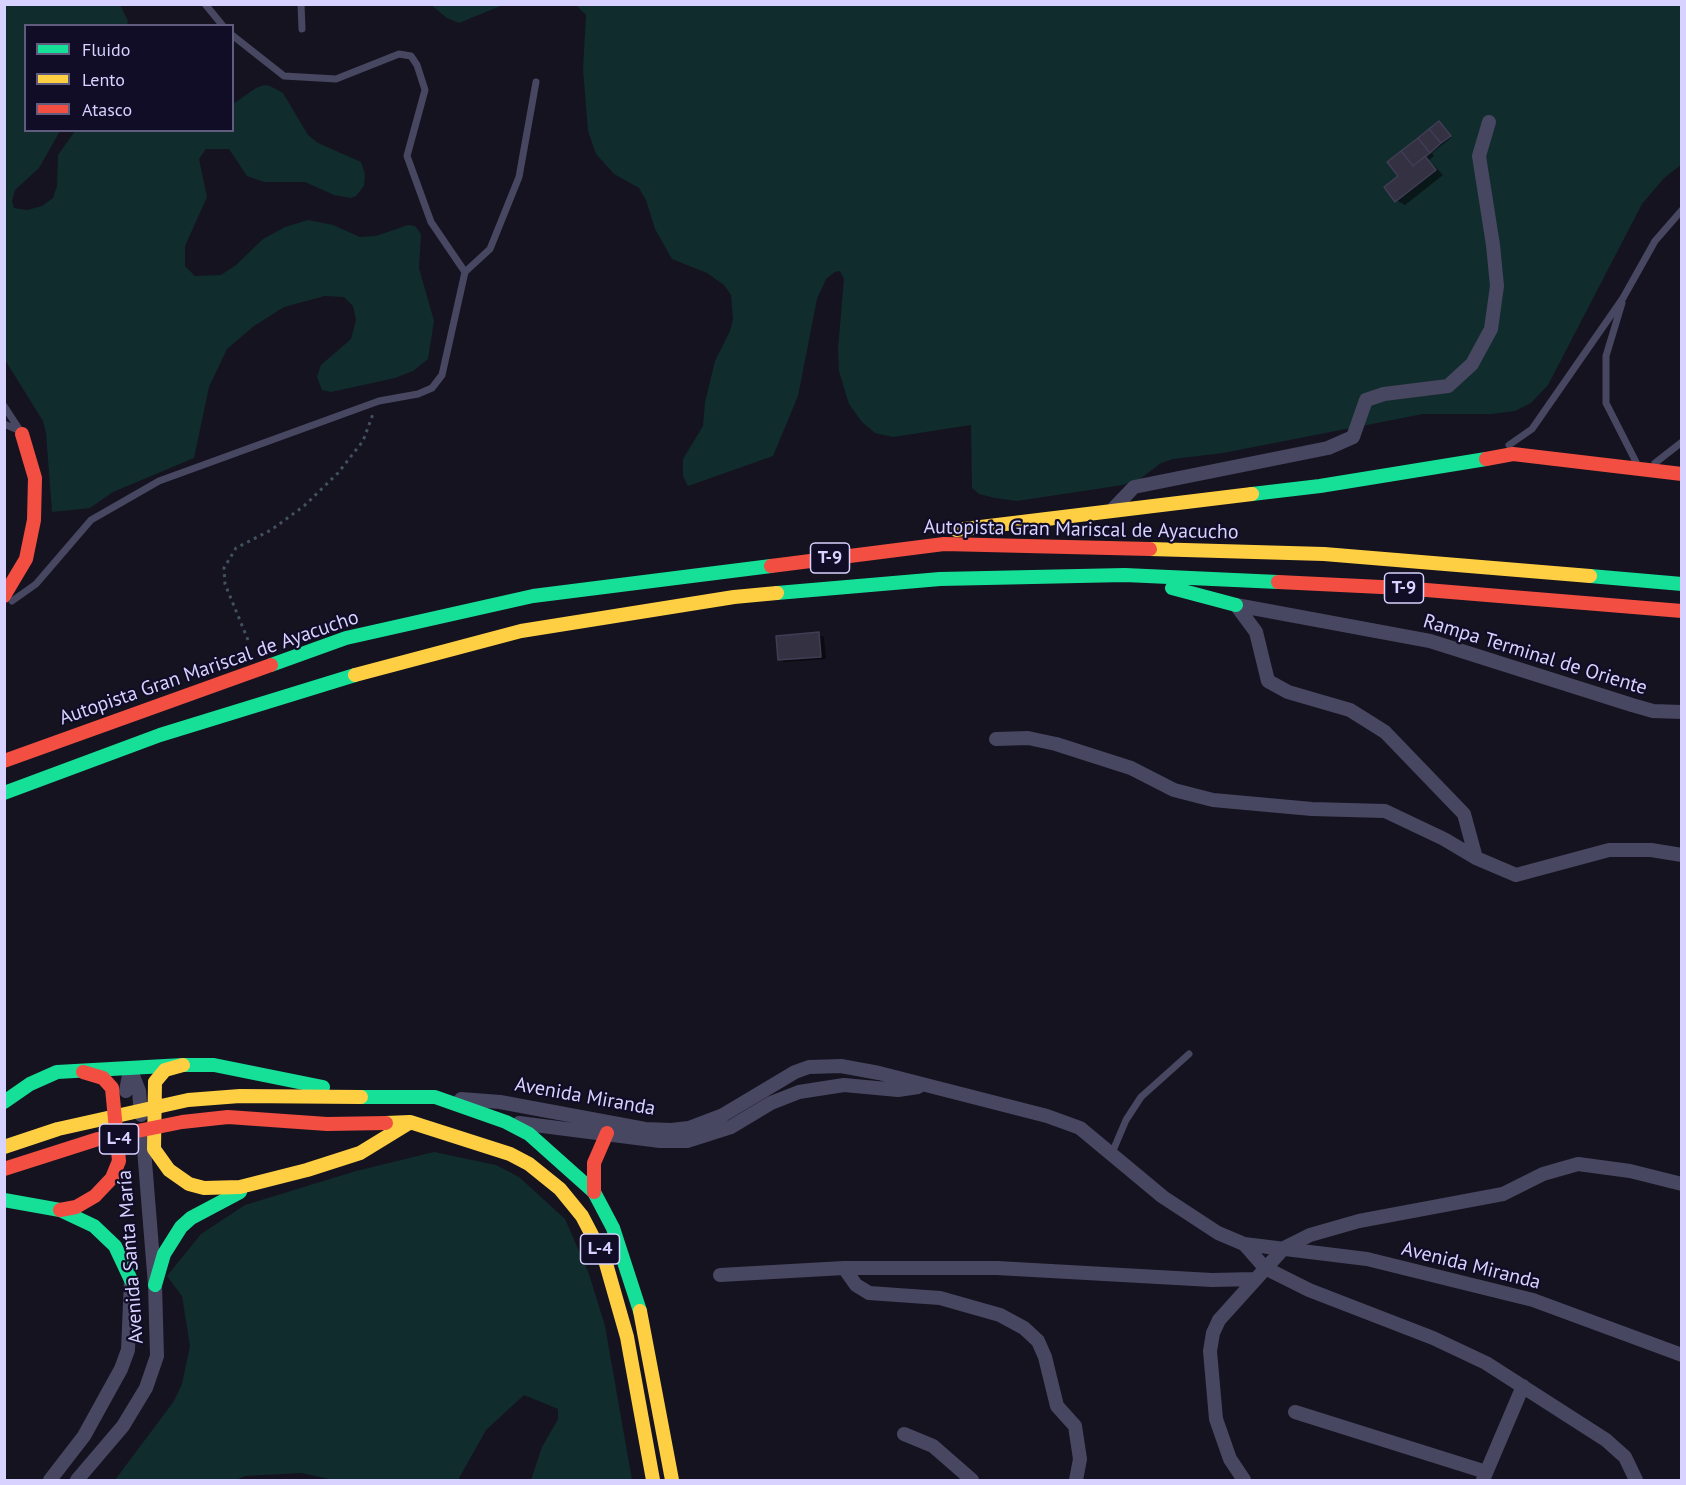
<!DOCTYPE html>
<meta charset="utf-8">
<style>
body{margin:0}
#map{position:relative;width:1686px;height:1485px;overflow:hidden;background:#151320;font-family:"PT Sans",sans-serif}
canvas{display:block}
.frame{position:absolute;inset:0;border:6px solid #d7d2ff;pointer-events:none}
.legend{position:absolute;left:24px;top:24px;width:210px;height:108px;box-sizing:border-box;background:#110d26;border:2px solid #605c7d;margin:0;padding:8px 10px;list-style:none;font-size:18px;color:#d7d2ff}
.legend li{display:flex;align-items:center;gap:12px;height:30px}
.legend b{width:30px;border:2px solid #605c7d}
</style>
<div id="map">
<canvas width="1686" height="1485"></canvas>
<div class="frame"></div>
<ul class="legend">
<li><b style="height:8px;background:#16e098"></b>Fluido</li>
<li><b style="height:8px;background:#ffcf43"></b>Lento</li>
<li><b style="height:8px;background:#f24e42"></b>Atasco</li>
</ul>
</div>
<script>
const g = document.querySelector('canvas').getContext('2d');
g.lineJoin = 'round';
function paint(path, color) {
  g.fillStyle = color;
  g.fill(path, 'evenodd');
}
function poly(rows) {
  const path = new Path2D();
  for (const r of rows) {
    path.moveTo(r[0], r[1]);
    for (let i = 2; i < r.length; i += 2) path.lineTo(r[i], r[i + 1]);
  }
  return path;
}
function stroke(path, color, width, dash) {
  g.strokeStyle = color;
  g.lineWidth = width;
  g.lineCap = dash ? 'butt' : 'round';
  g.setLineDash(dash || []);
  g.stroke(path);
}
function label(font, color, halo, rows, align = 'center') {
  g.font = font + ' "PT Sans",sans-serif';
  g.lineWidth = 4.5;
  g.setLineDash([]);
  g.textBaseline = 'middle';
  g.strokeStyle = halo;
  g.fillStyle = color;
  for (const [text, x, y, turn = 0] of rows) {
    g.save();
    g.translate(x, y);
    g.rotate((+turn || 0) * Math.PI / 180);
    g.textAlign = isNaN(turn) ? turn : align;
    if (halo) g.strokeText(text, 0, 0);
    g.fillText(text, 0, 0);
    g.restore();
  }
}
paint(poly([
 [5,4,120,5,128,21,127,26,26,26,26,130,60,131,39,168,15,190,12,201,14,208,27,210,42,206,53,198,57,186,58,155,75,131,232,130,233,104,256,88,264,85,270,86,283,93,308,135,318,143,361,162,365,174,364,186,356,196,351,198,334,195,305,182,264,182,247,176,229,149,206,149,199,159,207,197,185,246,185,266,195,276,221,275,236,265,263,239,285,227,308,220,333,225,360,237,376,236,408,225,415,226,421,234,419,268,434,321,428,359,413,371,395,378,331,392,322,390,317,377,321,365,351,339,356,320,353,306,344,297,325,296,284,307,254,326,227,349,209,387,194,458,113,492,90,508,52,512,46,433,43,421,5,360],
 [431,5,503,5,459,23,447,18],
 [576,5,1681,5,1681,165,1664,178,1642,204,1548,385,1531,403,1515,411,1492,414,1423,414,1223,453,1173,459,1161,463,1140,479,1123,485,1017,501,995,498,979,494,972,488,971,425,893,437,875,433,862,422,849,404,839,371,838,349,844,279,840,271,835,272,826,279,817,299,798,396,773,456,688,486,683,476,683,459,703,426,705,402,715,361,730,331,733,319,731,295,724,285,707,273,672,259,655,229,646,200,639,188,614,174,596,154,588,131,583,69,586,15],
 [434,1152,496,1165,519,1177,565,1219,589,1274,605,1326,632,1480,531,1480,542,1447,558,1419,558,1409,524,1395,486,1430,458,1480,334,1480,301,1473,245,1476,236,1480,115,1480,174,1401,182,1384,190,1346,182,1296,167,1276,201,1234,245,1205,356,1171]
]), '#112c2d');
paint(poly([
 [1441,124,1452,137,1432,153,1434,156,1429,160,1443,175,1405,205,1396,200,1400,176],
 [818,634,824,637,826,659,784,662,779,659]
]), '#0007');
const building = poly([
 [1439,121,1451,136,1441,143,1429,129,1439,121],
 [1429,129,1441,143,1430,153,1418,138,1429,129],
 [1418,138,1430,153,1413,166,1401,151,1418,138],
 [1401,151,1413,166,1425,156,1436,170,1395,202,1384,187,1398,176,1387,162,1401,151],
 [819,632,821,657,778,660,776,636,819,632]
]);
paint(building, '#333142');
stroke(building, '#413d55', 1.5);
stroke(poly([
 [248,640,225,584,224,568,236,548,271,530,304,506,338,473,363,441,373,414]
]), '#425060', 3, [3, 4.5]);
stroke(poly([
 [205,4,223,26],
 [301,4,302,29],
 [465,272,490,249,519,177,536,82],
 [1622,303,1606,356,1606,403,1636,462],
 [4,406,19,429],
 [4,424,18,430],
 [1509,445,1532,429,1623,298,1655,241,1682,210],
 [1655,463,1682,442],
 [12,601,36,584,91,520,159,481,379,401,418,394,432,388,442,375,465,272,431,222,407,156,425,90,417,65,411,56,399,54,336,79,284,76,232,35],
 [1112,1153,1126,1120,1141,1097,1189,1054]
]), '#484761', 7);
stroke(poly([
 [1113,509,1134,487,1328,448,1353,437,1366,400,1384,394,1448,386,1472,364,1491,329,1497,286,1493,245,1479,156,1489,122],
 [1236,605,1430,641,1632,705,1653,711,1682,712],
 [1236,605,1256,632,1268,681,1288,692,1350,710,1385,732,1464,814,1476,858],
 [996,739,1028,738,1056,744,1131,768,1174,790,1213,800,1312,809,1385,811,1444,839,1476,858,1516,875,1609,850,1651,850,1682,855],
 [130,1068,139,1091,141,1115],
 [126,1091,130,1070],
 [461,1099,500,1102,645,1129,671,1130,689,1128,723,1115,795,1072,809,1067,841,1066,879,1073,1047,1116,1080,1128,1163,1197,1218,1233,1244,1244,1367,1259,1533,1300,1682,1355],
 [519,1123,660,1141,687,1141,731,1127,771,1103,799,1092,844,1085,898,1090,918,1087],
 [1244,1244,1265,1268,1309,1290,1433,1338,1486,1363,1606,1440,1625,1457,1636,1480],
 [844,1268,856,1285,869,1293,940,1298,1000,1315,1024,1328,1038,1341,1045,1357,1057,1406,1075,1426,1080,1459,1076,1480],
 [720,1275,844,1268,997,1268,1212,1280,1255,1279],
 [1295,1412,1486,1472],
 [904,1434,933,1446,972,1480],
 [50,1480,84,1436,121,1369,128,1350,131,1280],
 [77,1480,123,1426,146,1388,157,1356,155,1285,143,1137],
 [1244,1480,1230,1459,1216,1419,1210,1351,1213,1333,1219,1320,1284,1248,1310,1235,1359,1221,1503,1194,1543,1174,1578,1164,1630,1171,1682,1184],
 [1483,1480,1523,1386]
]), '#484761', 14);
stroke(poly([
 [1252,494,1320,486,1486,459],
 [1590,576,1682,584],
 [1172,588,1236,605],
 [777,593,940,579,1125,575,1278,582],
 [271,665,346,638,533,596,771,566],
 [4,793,160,735,355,675],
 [361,1097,435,1097,506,1122,529,1134,594,1192,613,1228,640,1311],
 [4,1102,30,1084,57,1072,183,1065,214,1065,323,1087],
 [4,1200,60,1210,94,1226,115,1246,131,1280],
 [155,1285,164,1254,181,1227,191,1218,240,1192]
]), '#16e098', 14);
stroke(poly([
 [956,530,1252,494],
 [1150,549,1324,554,1590,576],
 [355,675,521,631,734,597,777,593],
 [183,1065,165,1070,155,1082,154,1149,169,1170,189,1184,204,1188,240,1187,307,1170,360,1153,409,1123],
 [386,1123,410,1122,510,1154,529,1164,560,1189,582,1216,605,1260,627,1337,653,1480],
 [4,1147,58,1129,188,1100,240,1096,361,1097],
 [640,1311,672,1480]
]), '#ffcf43', 14);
stroke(poly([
 [1486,459,1513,454,1682,474],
 [771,566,944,544,1150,549],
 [1278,582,1402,588,1682,611],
 [4,596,26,559,34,520,35,478,22,434],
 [4,761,271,665],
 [4,1169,98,1139,182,1122,228,1117,327,1124,386,1123],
 [594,1192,594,1163,607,1133],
 [60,1210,76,1207,95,1196,112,1178,119,1161,112,1088,103,1078,83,1072]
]), '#f24e42', 14);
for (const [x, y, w] of [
 [830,558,39],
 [1404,588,39],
 [119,1139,39],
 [600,1249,39]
]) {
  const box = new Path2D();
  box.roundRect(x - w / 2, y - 15, w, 30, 4.5);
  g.fillStyle = '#110d26';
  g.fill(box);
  stroke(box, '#d7d2ff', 1.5);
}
label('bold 18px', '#d7d2ff', null, [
 ["T-9",830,558],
 ["T-9",1404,588],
 ["L-4",119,1139],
 ["L-4",600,1249]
]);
label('20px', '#d7d2ff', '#110d26', [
 ["Autopista Gran Mariscal de Ayacucho",1081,530,1],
 ["Rampa Terminal de Oriente",1535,655,17],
 ["Autopista Gran Mariscal de Ayacucho",209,668,-19],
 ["Avenida Miranda",585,1097,10],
 ["Avenida Santa María",131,1257,-94],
 ["Avenida Miranda",1471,1266,14]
]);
</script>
